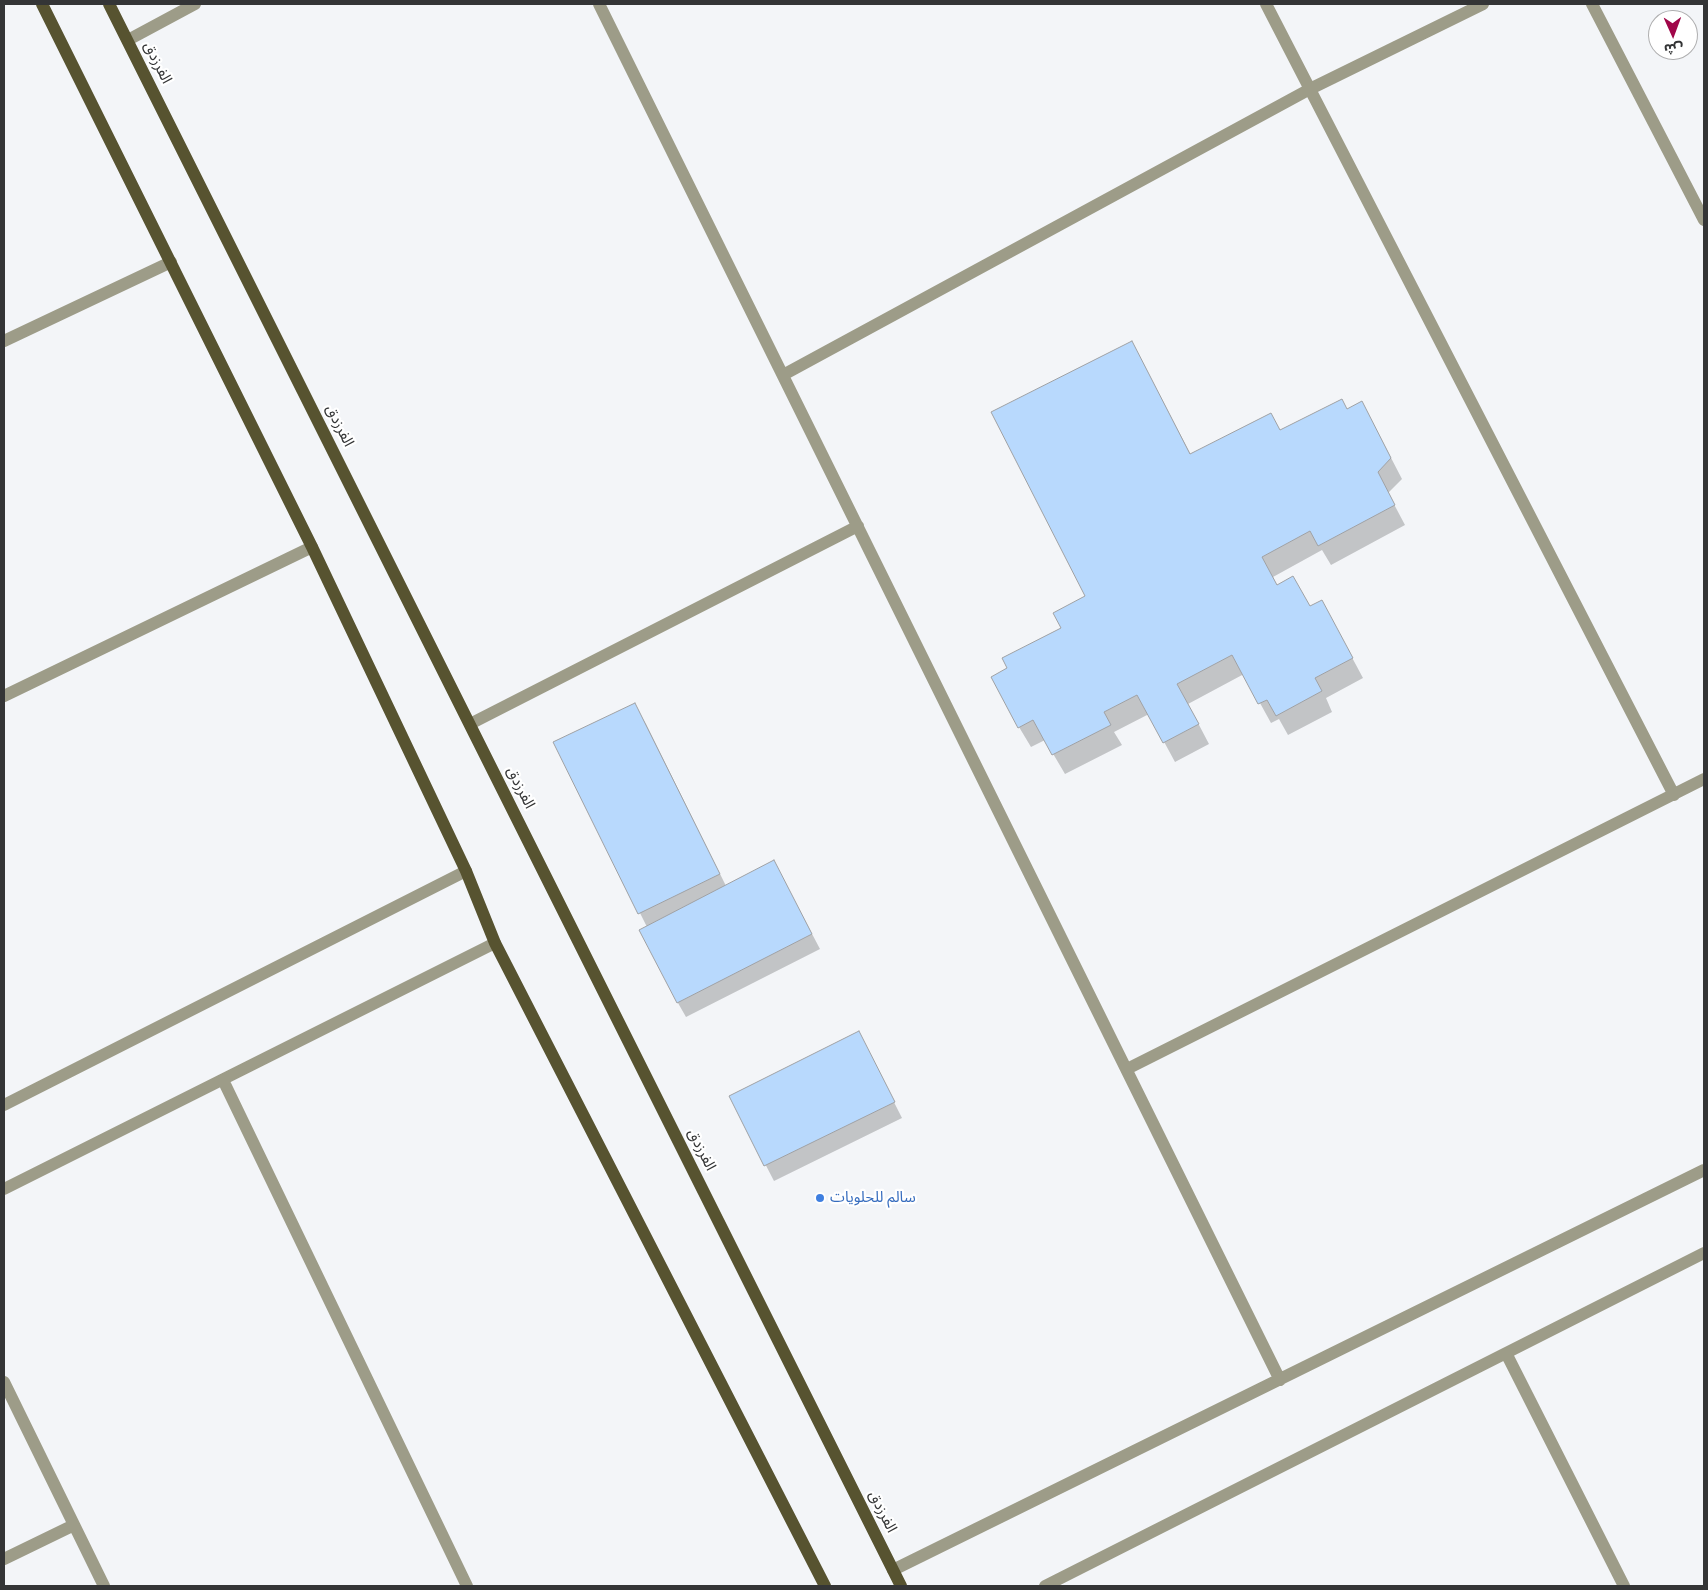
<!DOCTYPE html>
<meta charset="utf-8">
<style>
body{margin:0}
#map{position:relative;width:1708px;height:1590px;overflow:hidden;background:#f3f5f8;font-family:"DM Sans","Noto Sans Arabic",sans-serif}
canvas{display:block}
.frame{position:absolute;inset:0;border:5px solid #343536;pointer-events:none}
.north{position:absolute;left:1648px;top:10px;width:50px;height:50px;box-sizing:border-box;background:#fff;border:1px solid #aeaeaf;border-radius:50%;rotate:178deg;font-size:14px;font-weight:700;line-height:20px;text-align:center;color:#343536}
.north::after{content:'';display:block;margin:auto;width:18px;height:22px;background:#a00649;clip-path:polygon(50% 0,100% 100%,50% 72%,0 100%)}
</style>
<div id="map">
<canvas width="1708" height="1590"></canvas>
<div class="frame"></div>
<div class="north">ش</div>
</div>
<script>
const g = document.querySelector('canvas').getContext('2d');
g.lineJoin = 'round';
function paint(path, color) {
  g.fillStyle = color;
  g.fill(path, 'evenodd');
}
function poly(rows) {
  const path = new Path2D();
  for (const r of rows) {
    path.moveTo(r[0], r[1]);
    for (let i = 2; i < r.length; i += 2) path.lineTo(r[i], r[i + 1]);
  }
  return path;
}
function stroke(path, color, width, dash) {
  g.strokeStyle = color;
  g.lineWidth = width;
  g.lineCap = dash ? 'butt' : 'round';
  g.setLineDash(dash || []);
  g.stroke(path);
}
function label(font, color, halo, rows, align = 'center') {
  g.font = font + ' "DM Sans","Noto Sans Arabic",sans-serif';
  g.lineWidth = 4.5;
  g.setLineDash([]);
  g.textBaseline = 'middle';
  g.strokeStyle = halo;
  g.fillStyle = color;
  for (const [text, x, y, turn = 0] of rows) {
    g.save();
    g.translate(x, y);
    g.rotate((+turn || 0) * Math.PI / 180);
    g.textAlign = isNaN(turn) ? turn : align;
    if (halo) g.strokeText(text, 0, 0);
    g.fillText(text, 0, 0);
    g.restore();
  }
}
paint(poly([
 [1132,342,1191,455,1280,431,1347,410,1362,402,1402,479,1388,493,1405,525,1331,565,1322,550,1273,577,1277,586,1333,622,1363,678,1326,698,1332,712,1288,735,1279,719,1271,723,1244,674,1188,704,1209,744,1175,762,1149,714,1114,732,1122,745,1065,774,1045,740,1031,747,1019,727,1009,669,1062,628,1086,597],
 [634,704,646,724,726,886,782,877,820,949,686,1017,678,1003,647,927,555,743],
 [859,1033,902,1118,774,1181,730,1096]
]), '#0003');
const building = poly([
 [1132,341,1190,454,1271,413,1280,430,1342,399,1347,409,1362,401,1391,458,1378,472,1395,505,1318,546,1310,531,1262,557,1277,585,1293,576,1310,606,1322,600,1353,658,1315,678,1322,691,1276,716,1267,700,1258,704,1232,655,1177,684,1199,724,1163,743,1137,695,1104,712,1111,725,1052,755,1033,720,1018,728,991,677,1007,668,1002,658,1061,628,1053,613,1085,596,991,412,1132,341],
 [635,703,720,874,638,914,553,742,635,703],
 [774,860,812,934,677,1003,639,930,774,860],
 [859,1031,895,1102,764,1166,729,1096,859,1031]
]);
paint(building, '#b8d9fd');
stroke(building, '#9fa1a4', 1);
stroke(poly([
 [599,4,1280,1380],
 [1266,4,1674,795],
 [1592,4,1704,220],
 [128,40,195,4],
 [4,341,171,262],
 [783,375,1310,89,1483,4],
 [4,696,312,547],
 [470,724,858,526],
 [1127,1069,1704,779],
 [223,1080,467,1586],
 [4,1105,466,871],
 [4,1189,495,943],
 [1506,1353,1624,1586],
 [4,1382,104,1586],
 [4,1559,74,1525],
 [893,1570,1704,1170],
 [1045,1586,1704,1253]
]), '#9d9c88', 12);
stroke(poly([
 [42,4,312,547,466,871,495,943,825,1586],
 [109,4,901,1586]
]), '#575330', 12);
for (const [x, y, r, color] of [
 [820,1198,5,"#3f7fe0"]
]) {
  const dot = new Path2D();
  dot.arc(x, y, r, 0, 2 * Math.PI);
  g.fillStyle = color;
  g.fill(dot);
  stroke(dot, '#fff', 2);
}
label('15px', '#343536', '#fff', [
 ["الفرزدق",157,63,63],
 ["الفرزدق",339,426,63],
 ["الفرزدق",520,788,63],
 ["الفرزدق",701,1150,63],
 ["الفرزدق",882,1512,63]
]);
label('15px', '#366cbe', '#fff', [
 ["سالم للحلويات",830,1198]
], 'left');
</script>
